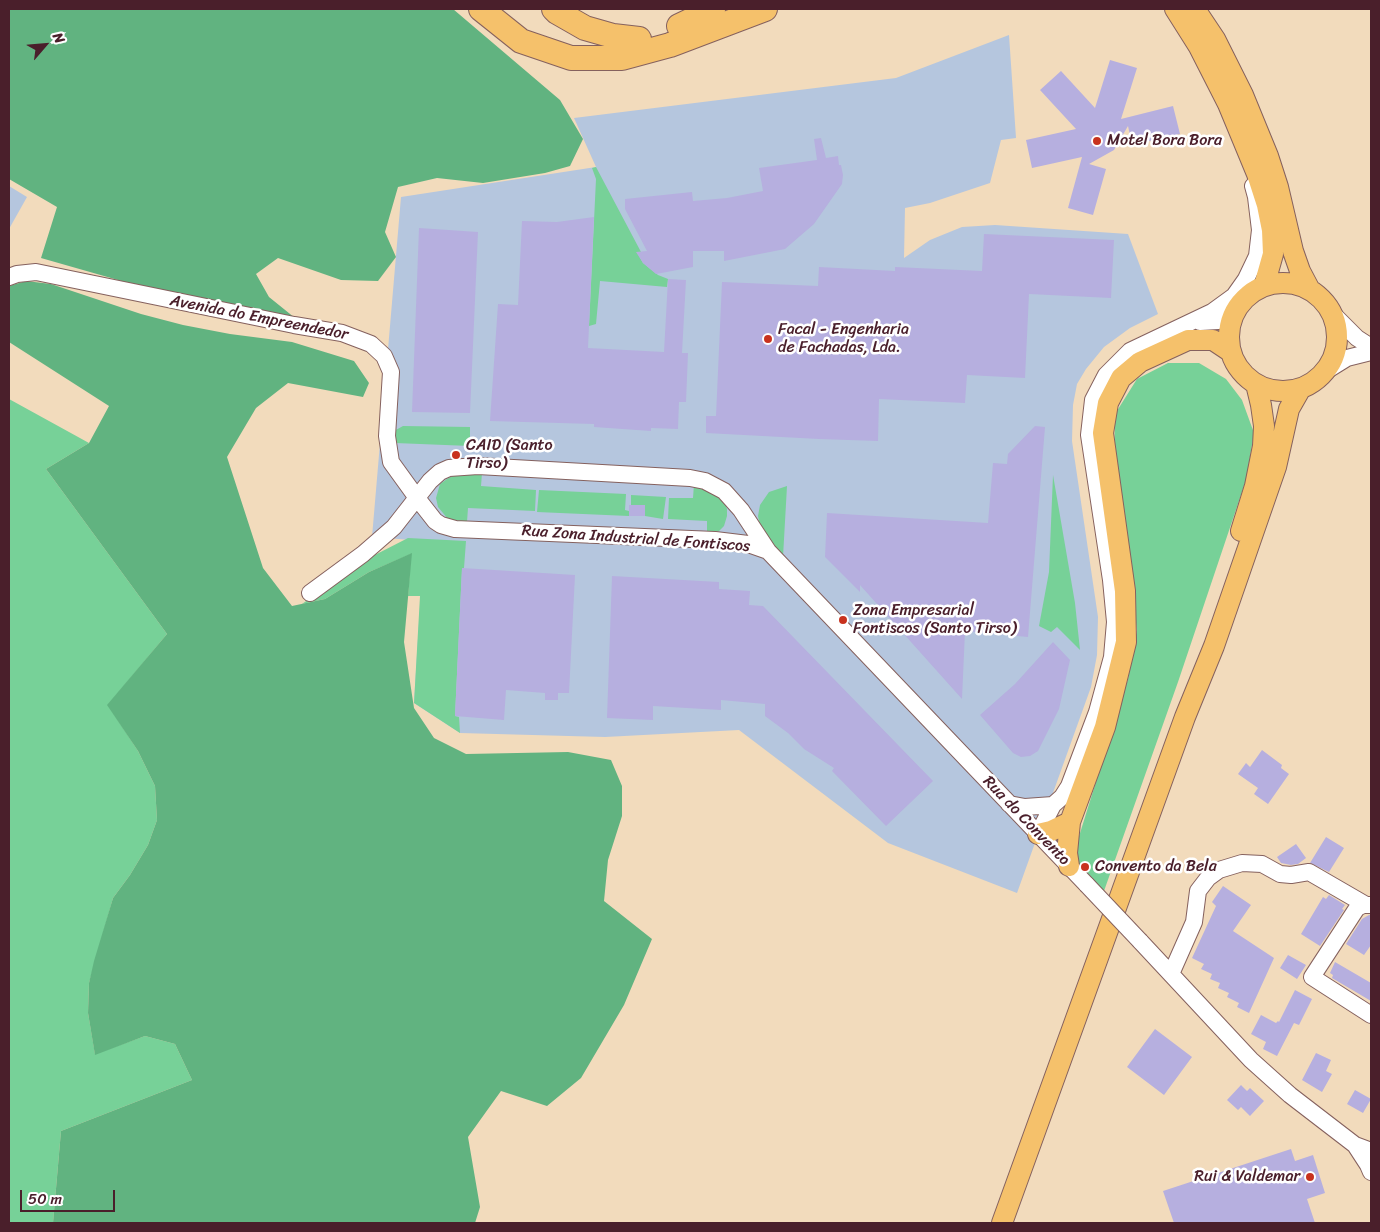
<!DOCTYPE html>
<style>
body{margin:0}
#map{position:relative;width:1380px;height:1232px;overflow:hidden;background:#f2dbbc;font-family:Sriracha,sans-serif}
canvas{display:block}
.frame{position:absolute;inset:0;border:10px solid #4a1f2b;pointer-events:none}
.north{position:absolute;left:20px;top:20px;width:50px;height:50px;-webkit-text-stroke:4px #fff;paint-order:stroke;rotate:63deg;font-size:14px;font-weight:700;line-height:20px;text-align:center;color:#4a1f2b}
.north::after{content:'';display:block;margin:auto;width:18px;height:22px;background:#4a1f2b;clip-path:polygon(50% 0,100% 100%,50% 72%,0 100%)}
.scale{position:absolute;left:20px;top:1190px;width:95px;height:22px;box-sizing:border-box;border:2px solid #4a1f2b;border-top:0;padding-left:6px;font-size:15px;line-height:18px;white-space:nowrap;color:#4a1f2b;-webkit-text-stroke:4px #fff;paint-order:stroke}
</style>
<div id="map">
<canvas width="1380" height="1232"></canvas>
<div class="frame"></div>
<div class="north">N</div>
<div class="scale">50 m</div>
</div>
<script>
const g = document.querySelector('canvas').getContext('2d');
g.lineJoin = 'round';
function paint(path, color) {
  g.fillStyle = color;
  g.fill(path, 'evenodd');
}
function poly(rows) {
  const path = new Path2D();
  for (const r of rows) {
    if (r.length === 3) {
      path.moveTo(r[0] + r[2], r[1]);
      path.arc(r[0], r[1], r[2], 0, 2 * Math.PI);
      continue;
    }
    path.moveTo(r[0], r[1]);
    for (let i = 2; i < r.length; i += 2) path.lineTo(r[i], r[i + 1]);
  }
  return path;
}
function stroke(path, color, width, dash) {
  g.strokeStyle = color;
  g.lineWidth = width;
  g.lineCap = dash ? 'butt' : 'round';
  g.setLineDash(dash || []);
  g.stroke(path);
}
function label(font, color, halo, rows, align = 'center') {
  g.font = font + ' Sriracha,sans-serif';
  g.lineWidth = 5;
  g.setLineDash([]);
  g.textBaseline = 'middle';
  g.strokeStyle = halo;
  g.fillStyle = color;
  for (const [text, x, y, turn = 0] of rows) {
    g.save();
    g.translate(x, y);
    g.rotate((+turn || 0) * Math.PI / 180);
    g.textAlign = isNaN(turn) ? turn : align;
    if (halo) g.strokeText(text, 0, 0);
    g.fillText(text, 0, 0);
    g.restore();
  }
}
paint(poly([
 [1009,35,1016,138,1001,140,990,183,930,203,905,208,904,258,930,240,962,227,995,225,1128,234,1158,314,1130,328,1104,347,1086,369,1077,384,1073,405,1072,441,1098,617,1097,655,1091,687,1017,893,888,843,739,730,605,737,460,733,414,703,424,541,372,537,401,197,596,167,574,118,896,78],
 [9,186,27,197,9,229]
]), '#b5c6de');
paint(poly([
 [596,167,641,252,637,252,643,263,658,275,668,279,667,287,600,281,596,324,589,326,596,179,592,168],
 [1168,363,1199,363,1226,379,1242,400,1254,433,1246,480,1178,682,1104,891,1086,874,1079,864,1076,846,1128,679,1137,630,1114,465,1115,414,1137,379],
 [9,399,89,443,46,469,167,634,108,705,138,751,155,786,157,820,148,845,130,875,113,898,89,983,88,1013,95,1054,145,1036,175,1044,192,1080,61,1131,53,1223,9,1223],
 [403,426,470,427,470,446,395,443,394,431],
 [482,473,481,486,536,490,535,511,468,508,467,522,448,519,438,507,436,498,440,484,447,479,456,474],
 [1053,475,1075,603,1080,650,1057,627,1051,632,1039,626,1049,572],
 [694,484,712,491,724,501,727,509,727,516,724,526,719,531,707,534,707,521,668,519,669,498,693,498],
 [787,486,783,557,767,538,760,526,758,516,760,505,769,492],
 [539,490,626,494,625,510,629,511,629,516,537,512],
 [631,495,666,497,663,519,645,516,645,505,631,505],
 [408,538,466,541,464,568,462,569,455,716,459,717,460,733,414,703,420,596,408,596,411,554,369,572,325,599,302,604,365,560]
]), '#77d198');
paint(poly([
 [9,9,453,9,560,100,583,139,570,166,545,173,483,183,437,178,398,187,385,232,396,257,378,281,341,280,278,258,256,274,269,297,300,322,146,288,41,258,57,207,9,179],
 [26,281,51,284,141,314,183,325,230,334,292,342,354,361,369,383,363,397,288,383,256,408,227,457,263,568,292,606,325,599,369,572,412,553,404,642,414,708,434,738,466,754,568,752,611,760,622,786,622,816,608,860,604,901,652,939,624,1005,581,1078,547,1106,501,1091,468,1137,480,1207,475,1223,53,1223,61,1131,192,1080,175,1044,145,1036,95,1055,88,1013,89,983,94,961,113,898,130,875,148,845,157,820,155,786,138,751,107,705,167,634,46,469,89,443,109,406,9,342,9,286]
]), '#61b380');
paint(poly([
 [1110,60,1137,68,1121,119,1173,106,1180,134,1132,145,1128,126,1114,150,1089,164,1106,169,1093,215,1068,208,1082,157,1032,168,1026,140,1076,129,1040,90,1061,71,1095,108],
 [821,138,826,158,838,156,839,165,841,165,843,175,842,184,814,224,785,249,724,261,724,251,693,251,693,267,656,274,643,263,636,252,647,251,625,209,625,199,692,192,693,201,727,198,763,191,759,168,817,160,814,139],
 [594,217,588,348,664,352,668,279,686,280,682,353,688,353,686,402,679,402,678,429,651,428,651,431,594,427,594,424,490,421,498,304,518,305,522,221,557,222],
 [419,228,478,232,470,413,412,412],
 [984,234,1114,240,1111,298,1029,294,1025,378,967,375,965,403,879,399,878,441,819,439,706,433,706,416,716,416,722,282,818,286,819,267,895,271,895,267,982,271],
 [1035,426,1045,427,1028,637,965,631,962,699,860,585,860,592,825,557,827,513,988,523,993,463,1007,464,1008,454],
 [629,505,645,505,645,516,629,516],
 [462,568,575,575,569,693,558,693,558,700,545,700,545,693,506,690,504,720,455,716],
 [612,576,719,582,719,589,750,591,749,605,763,606,933,781,886,826,832,771,834,768,804,749,788,733,765,716,765,704,721,700,721,710,653,706,653,720,607,718],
 [1053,642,1070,660,1059,709,1038,751,1030,756,1021,757,1013,753,980,715,1015,684],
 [1262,750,1282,765,1281,768,1289,774,1268,804,1254,794,1258,788,1238,774,1246,763,1250,767],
 [1326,837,1344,848,1329,872,1310,863],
 [1296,844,1306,858,1298,864,1291,865,1281,863,1277,857],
 [1223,886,1251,905,1233,931,1274,958,1249,1013,1237,1007,1239,1003,1227,997,1229,993,1218,988,1220,983,1210,979,1212,974,1201,969,1204,964,1192,958,1216,906,1212,902],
 [1329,895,1345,905,1342,909,1344,910,1320,946,1301,934,1323,897,1326,899],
 [1369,915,1371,915,1371,945,1364,955,1346,944,1362,919],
 [1288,955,1306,965,1297,979,1280,968],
 [1335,962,1371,983,1371,1001,1332,978,1333,975,1330,973],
 [1295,990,1312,999,1299,1025,1294,1023,1277,1056,1263,1049,1266,1042,1251,1034,1261,1015,1276,1023,1278,1021,1279,1022],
 [1155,1029,1192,1057,1164,1095,1127,1067],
 [1316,1053,1331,1060,1326,1071,1332,1074,1322,1092,1302,1080],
 [1241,1085,1247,1091,1250,1088,1264,1101,1250,1116,1241,1107,1238,1110,1227,1100],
 [1355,1090,1371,1099,1363,1113,1347,1104],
 [1291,1149,1295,1161,1313,1155,1325,1193,1307,1199,1315,1223,1174,1223,1163,1191]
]), '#b6afdf');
const minor = poly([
 [9,277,17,274,36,272,294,325,342,333,371,344,384,356,391,372,387,436,391,462,417,498,435,521,441,525,455,529,715,540,748,544,768,551],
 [1332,313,1357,338,1371,347],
 [1200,322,1218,321,1235,313],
 [1326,371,1347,358,1371,352],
 [310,593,363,554,394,527,430,481,440,472,449,468,478,466,690,478,705,481,724,491,741,510,768,551,1087,885],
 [1009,804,1025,807,1053,805],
 [1038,834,1053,805,1062,797,1069,786,1097,712,1112,657,1115,622,1111,580,1089,435,1093,400,1106,375,1130,351,1212,312,1234,296,1246,279,1257,256,1260,230,1256,197,1253,186],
 [1371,905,1363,905,1357,908,1312,977,1371,1015],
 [1140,941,1251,1060,1290,1095,1355,1145,1371,1151],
 [1171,974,1194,922,1198,891,1208,878,1219,870,1242,863,1262,864,1280,874,1291,875,1309,872,1366,905],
 [1355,1145,1368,1165,1371,1172]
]);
const major = poly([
 [1175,9,1199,47,1228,104,1257,174,1267,205,1272,230,1273,254,1264,286],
 [1195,9,1215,39,1243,95,1268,156,1278,187,1293,251,1300,271,1310,290],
 [1283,337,54],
 [1241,531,1255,486,1263,446,1264,426,1261,405,1256,384],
 [1038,834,1051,831,1070,822],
 [1069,866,1067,853,1070,822,1105,727,1126,642,1125,591,1103,433,1108,403,1121,378,1140,362,1188,340,1213,340,1231,352],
 [1002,1223,1185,717,1214,646,1276,467,1289,409,1301,388]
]);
const highway = poly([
 [481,9,521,41,571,58,622,58,670,45,765,9],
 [554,9,557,12,585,28,613,36,639,39],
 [679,26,700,16,713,9]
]);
stroke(minor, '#85615e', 18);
stroke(major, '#85615e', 22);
stroke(highway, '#85615e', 26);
stroke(minor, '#fff', 16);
stroke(major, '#f5c16b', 20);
stroke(highway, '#f5c16b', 24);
const minorBridge = poly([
 [1087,885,1140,941]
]);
stroke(minorBridge, '#85615e', 18, []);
stroke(minorBridge, '#fff', 16);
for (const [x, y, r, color] of [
 [1097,141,5,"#c8321e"],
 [768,339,5,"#c8321e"],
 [456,455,5,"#c8321e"],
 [843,620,5,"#c8321e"],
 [1085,867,5,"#c8321e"],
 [1310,1177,5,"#c8321e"]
]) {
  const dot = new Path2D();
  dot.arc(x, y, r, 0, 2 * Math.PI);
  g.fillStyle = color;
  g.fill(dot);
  stroke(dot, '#fff', 2);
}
label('16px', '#4a1f2b', '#fff', [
 ["Motel Bora Bora",1107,141],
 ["Facal - Engenharia",778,330],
 ["de Fachadas, Lda.",778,348],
 ["CAID (Santo",466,446],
 ["Tirso)",466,464],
 ["Zona Empresarial",853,611],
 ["Fontiscos (Santo Tirso)",853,629],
 ["Convento da Bela",1095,867],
 ["Rui & Valdemar",1300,1177,"right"]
], 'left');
label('16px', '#4a1f2b', '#fff', [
 ["Avenida do Empreendedor",259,318,11],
 ["Rua Zona Industrial de Fontiscos",636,539,4],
 ["Rua do Convento",1026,821,46]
]);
</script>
